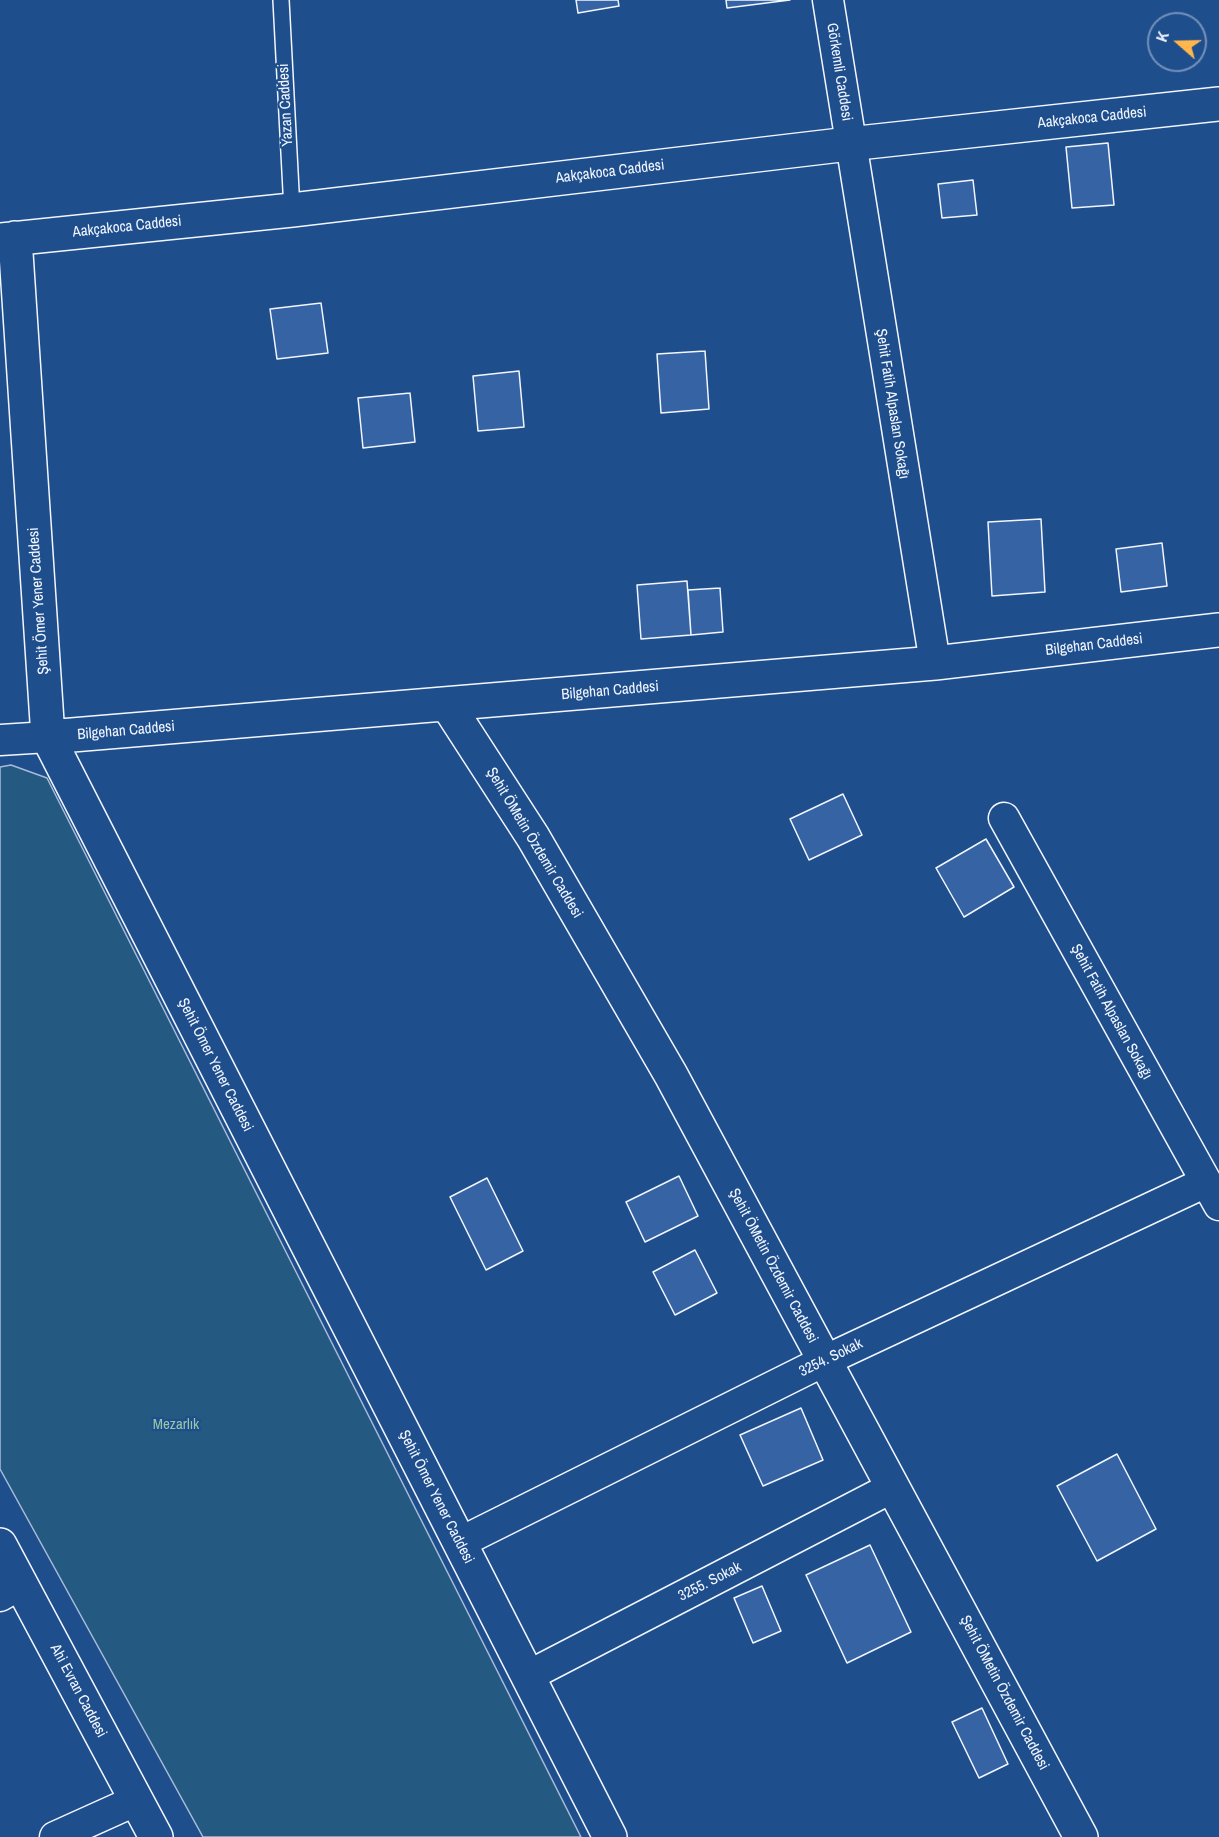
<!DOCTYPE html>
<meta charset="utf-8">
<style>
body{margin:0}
#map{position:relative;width:1219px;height:1837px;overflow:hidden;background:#1f4e8c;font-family:"Archivo Narrow",sans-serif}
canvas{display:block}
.north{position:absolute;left:1147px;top:12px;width:60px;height:60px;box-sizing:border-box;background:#1f4e8c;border:2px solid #7391ba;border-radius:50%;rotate:290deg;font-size:16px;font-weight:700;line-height:24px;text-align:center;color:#f2f6ff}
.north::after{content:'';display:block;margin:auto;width:21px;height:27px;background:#ffb74d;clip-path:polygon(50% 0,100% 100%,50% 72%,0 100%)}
</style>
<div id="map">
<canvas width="1219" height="1837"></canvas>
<div class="north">K</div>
</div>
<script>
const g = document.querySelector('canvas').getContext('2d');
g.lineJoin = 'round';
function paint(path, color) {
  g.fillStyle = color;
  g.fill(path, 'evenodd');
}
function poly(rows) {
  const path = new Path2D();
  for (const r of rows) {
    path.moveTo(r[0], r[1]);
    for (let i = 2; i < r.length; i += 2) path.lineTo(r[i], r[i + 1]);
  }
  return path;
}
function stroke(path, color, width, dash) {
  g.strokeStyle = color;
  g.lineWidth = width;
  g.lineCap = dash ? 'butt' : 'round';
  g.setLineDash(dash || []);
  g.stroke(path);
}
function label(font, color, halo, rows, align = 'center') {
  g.font = font + ' "Archivo Narrow",sans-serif';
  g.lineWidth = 4.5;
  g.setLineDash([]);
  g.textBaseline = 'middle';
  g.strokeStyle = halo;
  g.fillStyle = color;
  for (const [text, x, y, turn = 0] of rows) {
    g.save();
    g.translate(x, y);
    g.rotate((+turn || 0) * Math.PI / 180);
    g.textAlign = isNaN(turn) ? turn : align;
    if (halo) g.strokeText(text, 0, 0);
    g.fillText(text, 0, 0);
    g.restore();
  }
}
const green = poly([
 [11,765,47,778,581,1837,203,1837,0,1469,0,767,11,765]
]);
paint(green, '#245a82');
stroke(green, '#a8bbd7', 1.5);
const building = poly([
 [576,0,618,0,619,6,578,13,576,0],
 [726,0,790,0,727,8,726,0],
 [1108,143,1114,205,1072,208,1066,147,1108,143],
 [973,180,977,215,942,218,938,184,973,180],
 [321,303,328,353,277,359,270,309,321,303],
 [705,351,709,409,661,413,657,354,705,351],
 [519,371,524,427,478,431,473,376,519,371],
 [410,393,415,442,363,448,358,398,410,393],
 [1041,519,1045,592,992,596,988,522,1041,519],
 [1162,543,1167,586,1121,592,1116,549,1162,543],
 [687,581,691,635,641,639,637,585,687,581],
 [720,588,723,632,691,635,688,590,720,588],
 [843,794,862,835,809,860,790,819,843,794],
 [986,839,1014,887,964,917,936,868,986,839],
 [679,1176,698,1216,645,1242,626,1202,679,1176],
 [487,1178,523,1251,486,1270,450,1197,487,1178],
 [695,1250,717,1293,675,1315,653,1272,695,1250],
 [801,1408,823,1460,763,1486,740,1435,801,1408],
 [1117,1454,1156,1529,1097,1561,1057,1486,1117,1454],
 [870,1545,911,1632,847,1663,806,1575,870,1545],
 [762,1586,781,1631,753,1643,734,1598,762,1586],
 [982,1708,1008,1764,979,1778,952,1722,982,1708]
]);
paint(building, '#3563a3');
stroke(building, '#f2f6ff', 1.5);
const service = poly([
 [281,0,292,210]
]);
const minor = poly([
 [828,0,935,663],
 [0,740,48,737],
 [1004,818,1219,1205],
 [459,1543,824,1361,1206,1182],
 [0,1596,21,1584],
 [528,1676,893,1487],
 [55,1837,137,1800]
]);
const tertiary = poly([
 [15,238,48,737,610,1837],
 [0,240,292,210,849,144,1219,104],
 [447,704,533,837,671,1075,1081,1837],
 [48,737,935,663,1219,630]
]);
const secondary = poly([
 [0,1545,156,1837]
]);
stroke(service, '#f2f6ff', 18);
stroke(minor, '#f2f6ff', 33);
stroke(tertiary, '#f2f6ff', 36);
stroke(secondary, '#f2f6ff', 36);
stroke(service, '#1f4e8c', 15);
stroke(minor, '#1f4e8c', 30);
stroke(tertiary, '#1f4e8c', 33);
stroke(secondary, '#1f4e8c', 33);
label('15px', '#f2f6ff', '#1f4e8c', [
 ["Görkemli Caddesi",839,72,81],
 ["Yazan Caddesi",286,105,-93],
 ["Aakçakoca Caddesi",1092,118,-6],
 ["Aakçakoca Caddesi",610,172,-7],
 ["Aakçakoca Caddesi",127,227,-6],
 ["Şehit Fatih Alpaslan Sokağı",892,404,81],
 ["Şehit Ömer Yener Caddesi",39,601,-94],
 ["Bilgehan Caddesi",1094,645,-7],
 ["Bilgehan Caddesi",610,691,-5],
 ["Bilgehan Caddesi",126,731,-5],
 ["Şehit ÖMetin Özdemir Caddesi",534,843,59],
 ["Şehit Fatih Alpaslan Sokağı",1111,1012,61],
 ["Şehit Ömer Yener Caddesi",215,1065,63],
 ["Şehit ÖMetin Özdemir Caddesi",773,1266,62],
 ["3254. Sokak",831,1358,-26],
 ["Şehit Ömer Yener Caddesi",436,1497,63],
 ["3255. Sokak",710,1582,-27],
 ["Ahi Evran Caddesi",78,1691,62],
 ["Şehit ÖMetin Özdemir Caddesi",1004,1693,62]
]);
label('15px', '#97c8a6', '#1f4e8c', [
 ["Mezarlık",176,1425]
]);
</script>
